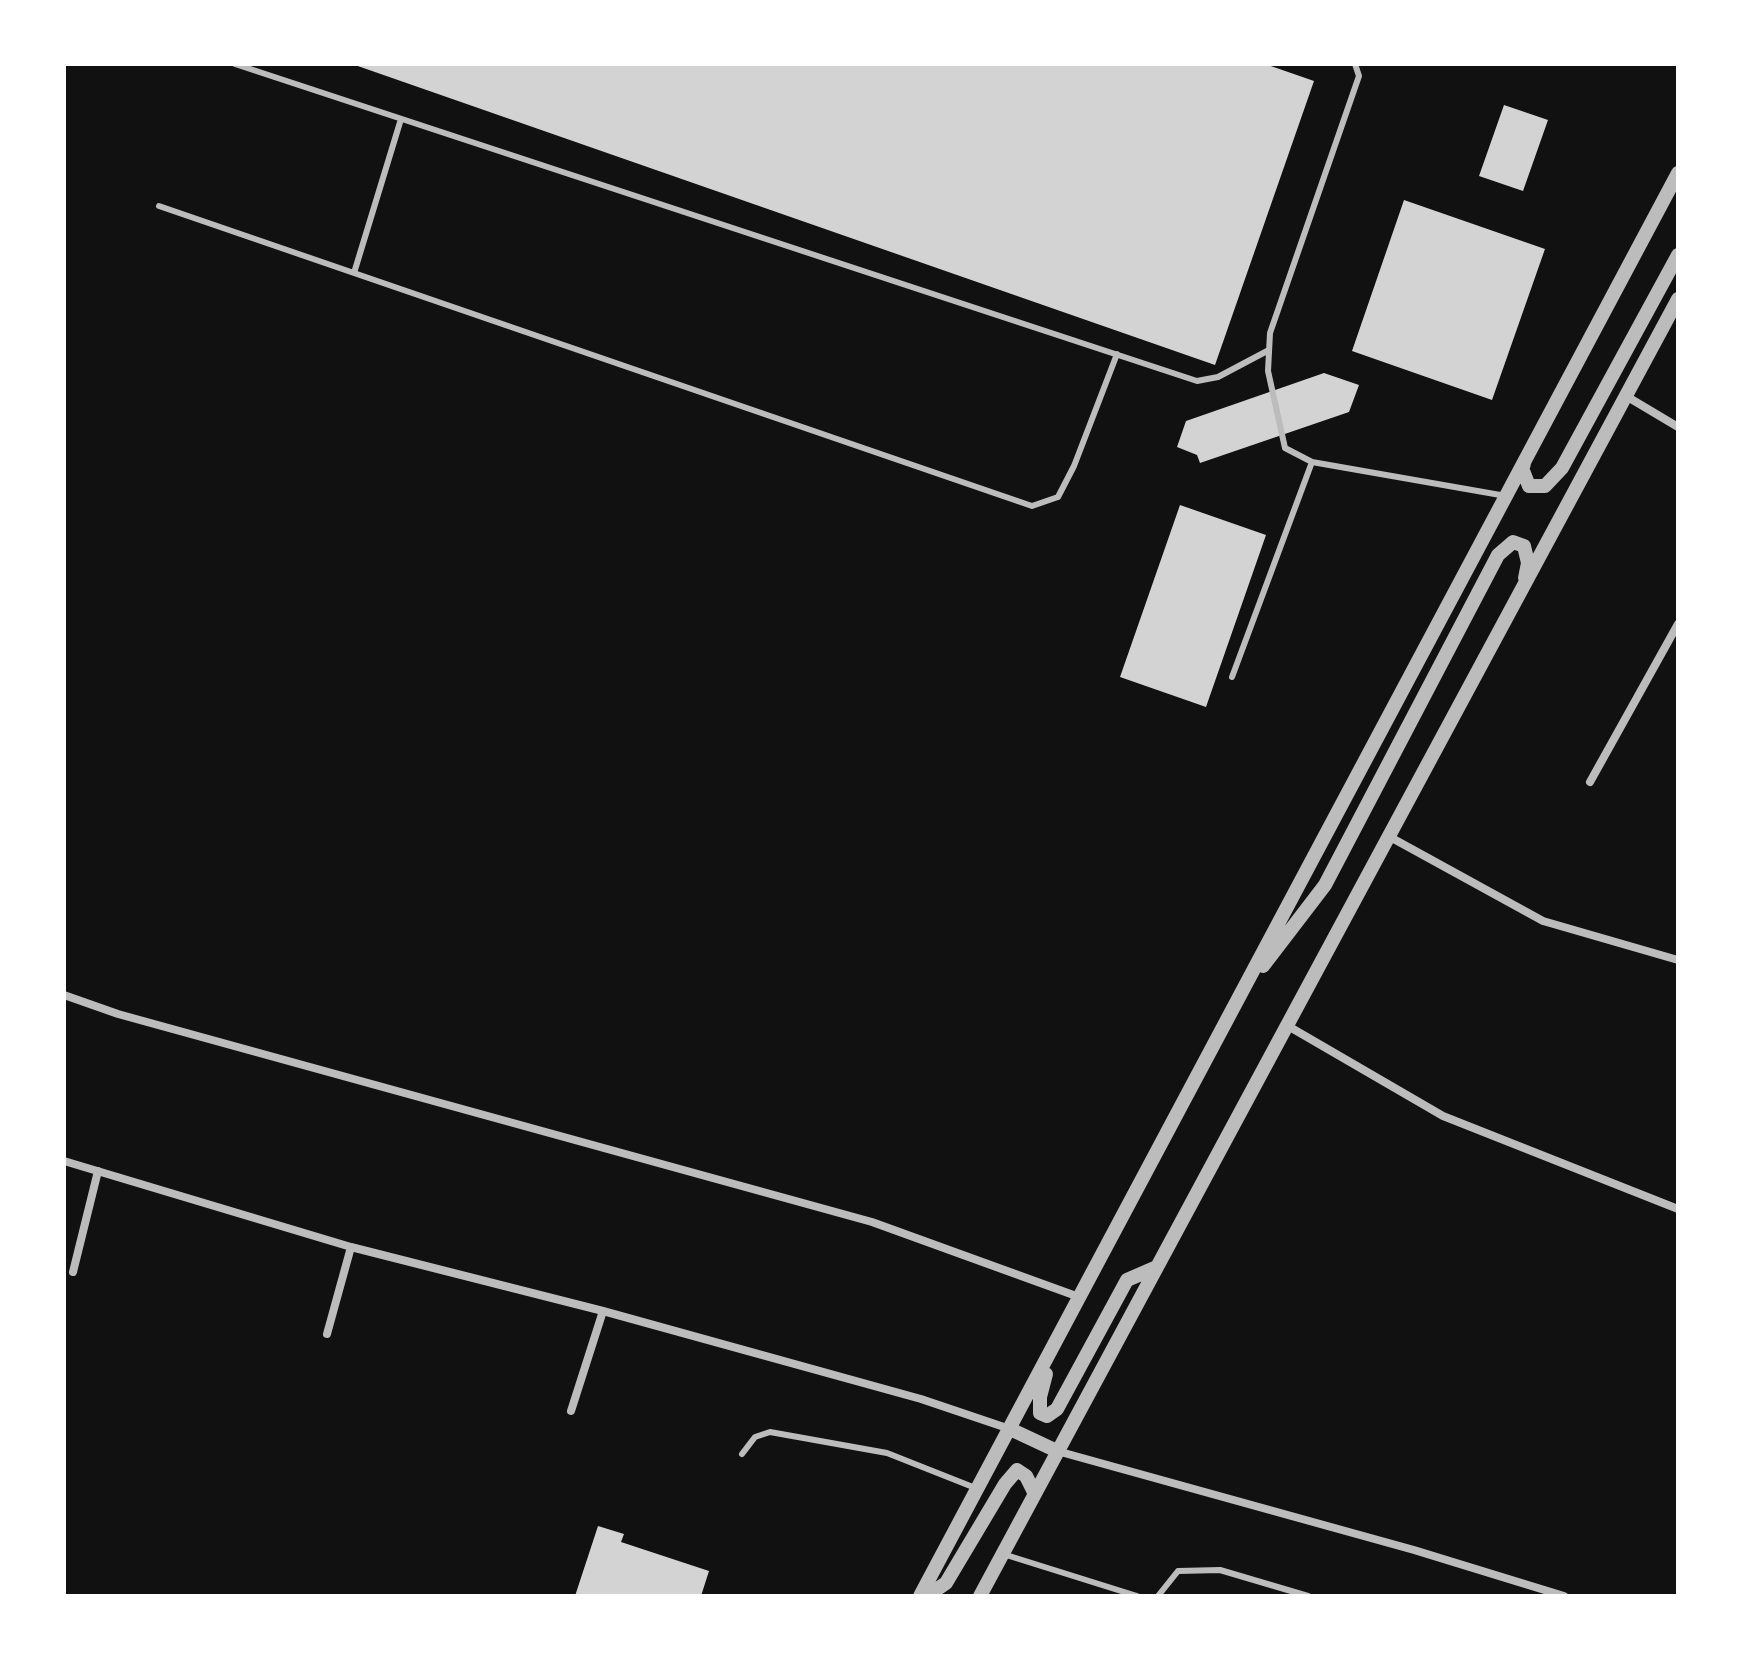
<!DOCTYPE html>
<style>
body{margin:0}
#map{position:relative;width:1742px;height:1660px;overflow:hidden;background:#111;font-family:Arial,sans-serif}
canvas{display:block}
.frame{position:absolute;inset:0;border:66px solid #fff;pointer-events:none}
</style>
<div id="map">
<canvas width="1742" height="1660"></canvas>
<div class="frame"></div>
</div>
<script>
const g = document.querySelector('canvas').getContext('2d');
g.lineJoin = 'round';
function paint(path, color) {
  g.fillStyle = color;
  g.fill(path, 'evenodd');
}
function poly(rows) {
  const path = new Path2D();
  for (const r of rows) {
    path.moveTo(r[0], r[1]);
    for (let i = 2; i < r.length; i += 2) path.lineTo(r[i], r[i + 1]);
  }
  return path;
}
function stroke(path, color, width, dash) {
  g.strokeStyle = color;
  g.lineWidth = width;
  g.lineCap = dash ? 'butt' : 'round';
  g.setLineDash(dash || []);
  g.stroke(path);
}
paint(poly([
 [352,64,1265,64,1314,81,1215,365],
 [1504,105,1548,120,1523,191,1479,176],
 [1404,200,1545,249,1492,400,1352,351],
 [1324,373,1359,385,1349,412,1200,463,1197,455,1177,447,1186,421],
 [1180,505,1266,535,1206,707,1120,677],
 [598,1526,624,1534,621,1542,709,1571,701,1596,575,1596]
]), '#d3d3d3');
stroke(poly([
 [235,64,1197,381,1218,377,1269,350],
 [1355,64,1359,76,1270,333,1268,371,1285,448,1312,462,1506,496],
 [159,206,1032,506,1058,497,1074,466,1117,354],
 [354,273,401,119],
 [1232,677,1312,462],
 [742,1454,755,1437,770,1432,887,1453,978,1489],
 [1003,1554,1137,1596],
 [1158,1596,1178,1571,1220,1570,1308,1596]
]), '#bcbcbc', 6);
stroke(poly([
 [1626,396,1678,427],
 [1590,782,1678,624],
 [1390,837,1543,921,1678,960],
 [64,995,118,1014,872,1222,1079,1297],
 [1288,1026,1443,1116,1678,1209],
 [64,1161,351,1247,603,1311,921,1399,1010,1429],
 [73,1272,98,1171],
 [327,1334,351,1247],
 [571,1411,603,1311],
 [1057,1451,1414,1550,1564,1596]
]), '#bcbcbc', 8);
stroke(poly([
 [1524,464,1522,468,1529,486,1545,486,1562,468,1678,255],
 [1263,966,1325,885,1498,555,1513,542,1524,546,1528,563,1525,578],
 [1046,1374,1040,1397,1040,1413,1047,1416,1057,1409,1127,1280,1157,1267],
 [1010,1429,1057,1451],
 [920,1596,1678,173],
 [927,1596,946,1583,1005,1484,1017,1470,1026,1476,1035,1494],
 [980,1596,1678,299]
]), '#bcbcbc', 14);
</script>
